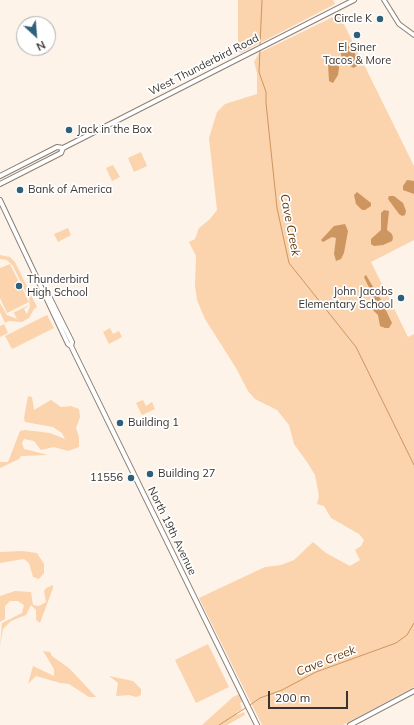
<!DOCTYPE html>
<style>
body{margin:0}
#map{position:relative;width:414px;height:725px;overflow:hidden;background:#fdf3e9;font-family:Mulish,sans-serif}
canvas{display:block}
.north{position:absolute;left:16px;top:16px;width:40px;height:40px;box-sizing:border-box;background:#fff;border:1px solid #afadac;border-radius:50%;rotate:154deg;font-size:11px;font-weight:700;line-height:16px;text-align:center;color:#38332f}
.north::after{content:'';display:block;margin:auto;width:14px;height:18px;background:#2d607d;clip-path:polygon(50% 0,100% 100%,50% 72%,0 100%)}
.scale{position:absolute;left:268px;top:691px;width:80px;height:18px;box-sizing:border-box;border:2px solid #38332f;border-top:0;padding-left:5px;font-size:12px;line-height:14px;white-space:nowrap;color:#38332f;-webkit-text-stroke:3px #fff;paint-order:stroke}
</style>
<div id="map">
<canvas width="414" height="725"></canvas>
<div class="north">N</div>
<div class="scale">200 m</div>
</div>
<script>
const g = document.querySelector('canvas').getContext('2d');
g.lineJoin = 'round';
function paint(path, color) {
  g.fillStyle = color;
  g.fill(path, 'evenodd');
}
function poly(rows) {
  const path = new Path2D();
  for (const r of rows) {
    path.moveTo(r[0], r[1]);
    for (let i = 2; i < r.length; i += 2) path.lineTo(r[i], r[i + 1]);
  }
  return path;
}
function stroke(path, color, width, dash) {
  g.strokeStyle = color;
  g.lineWidth = width;
  g.lineCap = dash ? 'butt' : 'round';
  g.setLineDash(dash || []);
  g.stroke(path);
}
function label(font, color, halo, rows, align = 'center') {
  g.font = font + ' Mulish,sans-serif';
  g.lineWidth = 3.5;
  g.setLineDash([]);
  g.textBaseline = 'middle';
  g.strokeStyle = halo;
  g.fillStyle = color;
  for (const [text, x, y, turn = 0] of rows) {
    g.save();
    g.translate(x, y);
    g.rotate((+turn || 0) * Math.PI / 180);
    g.textAlign = isNaN(turn) ? turn : align;
    if (halo) g.strokeText(text, 0, 0);
    g.fillText(text, 0, 0);
    g.restore();
  }
}
paint(poly([
 [238,0,333,0,335,4,241,53,238,51],
 [339,14,414,166,414,240,371,262,408,337,414,334,414,687,343,725,262,725,199,598,265,567,281,565,294,560,313,542,326,553,350,566,360,560,355,550,361,546,364,540,359,534,331,518,324,506,317,504,319,496,315,475,307,462,294,444,289,425,277,410,255,399,248,391,236,368,205,319,197,300,195,285,196,256,189,242,195,239,199,228,210,219,217,210,209,138,217,112,225,104,257,94,257,73,254,62,259,53],
 [141,152,147,166,134,172,128,158],
 [113,165,120,177,112,181,106,168],
 [68,228,71,235,58,242,54,234],
 [0,255,10,257,15,262,37,307,34,309,29,318,22,322,9,321,5,323,0,312,0,303,7,315,17,319,14,313,11,314,29,305,24,309,27,314,30,306,29,299,13,266,7,260,0,259],
 [10,264,29,302,7,313,0,298,0,268],
 [47,315,54,328,12,349,5,336],
 [4,324,8,333,0,337,0,326],
 [110,328,113,334,119,331,122,337,109,344,103,332],
 [28,396,32,397,34,410,51,400,61,407,71,406,79,409,80,417,76,428,79,437,79,447,68,451,54,447,41,450,34,441,24,439,22,443,24,449,48,455,21,456,19,459,0,468,0,462,8,462,20,431,25,430,50,433,65,439,62,433,53,427,25,422,24,418],
 [143,400,146,406,152,402,155,409,142,415,136,403],
 [22,551,37,553,44,564,44,573,39,579,33,577,29,563,24,559,0,563,0,552],
 [53,585,53,588,40,623,36,620,36,610,31,605,26,615,11,621,3,629,0,646,2,623,22,613,24,605,18,601,10,601,5,606,5,619,0,622,0,596,15,591,31,592,33,605,39,606,46,602,44,591,46,588],
 [208,644,229,687,196,703,175,660],
 [43,651,50,652,52,656,70,669,96,697,89,697,69,684,60,683,43,678,36,676,28,684,33,666,54,676,54,669],
 [109,676,133,681,141,689,141,695,136,697,129,695,116,696,118,683],
 [242,693,245,700,240,703,242,709,236,713,237,715,244,712,245,715,227,725,202,725,233,697]
]), '#fbd3ad');
paint(poly([
 [344,42,353,49,359,64,354,68,348,65,341,55,340,45],
 [335,59,338,62,339,68,338,75,333,83,329,81,328,64],
 [407,180,414,181,414,194,403,190,403,186],
 [357,192,371,203,371,206,365,210,362,210,356,204,354,195],
 [389,196,394,196,403,203,406,211,405,215,402,216,399,214,388,199],
 [384,210,389,211,387,230,392,234,393,238,392,241,383,245,374,246,371,244,371,239,381,230,381,213],
 [345,224,348,231,344,253,341,259,336,261,334,254,336,238,332,237,323,242,321,240,334,226],
 [366,275,381,300,392,323,389,328,385,328,380,326,378,315,372,309,372,294,364,277]
]), '#cd9660');
stroke(poly([
 [260,46,262,0],
 [260,49,259,72,266,92,266,103,277,208,289,263,356,347,414,465],
 [250,705,260,698,282,690,316,672,396,643,407,635,414,623],
 [219,725,247,707]
]), '#cd9660', 1);
const tertiary = poly([
 [384,0,399,24,414,35]
]);
const secondary = poly([
 [0,176,57,147,63,148,354,0],
 [0,184,61,153,63,148],
 [350,725,414,691]
]);
const primary = poly([
 [0,200,68,344,71,346,257,725],
 [45,291,49,296,72,342,71,346]
]);
stroke(tertiary, '#8a7e74', 5.5);
stroke(secondary, '#8a7e74', 6);
stroke(primary, '#8a7e74', 6);
stroke(tertiary, '#fff', 3.5);
stroke(secondary, '#fff', 4);
stroke(primary, '#fff', 4);
for (const [x, y, r, color] of [
 [380,19,4,"#2d607d"],
 [357,35,4,"#2d607d"],
 [69,130,4,"#2d607d"],
 [20,190,4,"#2d607d"],
 [19,286,4,"#2d607d"],
 [401,298,4,"#2d607d"],
 [120,423,4,"#2d607d"],
 [150,474,4,"#2d607d"],
 [131,478,4,"#2d607d"]
]) {
  const dot = new Path2D();
  dot.arc(x, y, r, 0, 2 * Math.PI);
  g.fillStyle = color;
  g.fill(dot);
  stroke(dot, '#fff', 1.5);
}
label('11px', '#38332f', '#fff', [
 ["Circle K",372,19,"right"],
 ["El Siner",357,48,"center"],
 ["Tacos & More",357,61,"center"],
 ["Jack in the Box",77,130],
 ["Bank of America",28,190],
 ["Thunderbird",27,280],
 ["High School",27,293],
 ["John Jacobs",393,292,"right"],
 ["Elementary School",393,305,"right"],
 ["Building 1",128,423],
 ["Building 27",158,474],
 ["11556",123,478,"right"]
], 'left');
label('11px', '#38332f', '#fff', [
 ["West Thunderbird Road",204,65,-27],
 ["North 19th Avenue",172,531,64]
]);
label('italic 12px', '#633d13', '#fff', [
 ["Cave Creek",290,225,79],
 ["Cave Creek",326,661,-22]
]);
</script>
